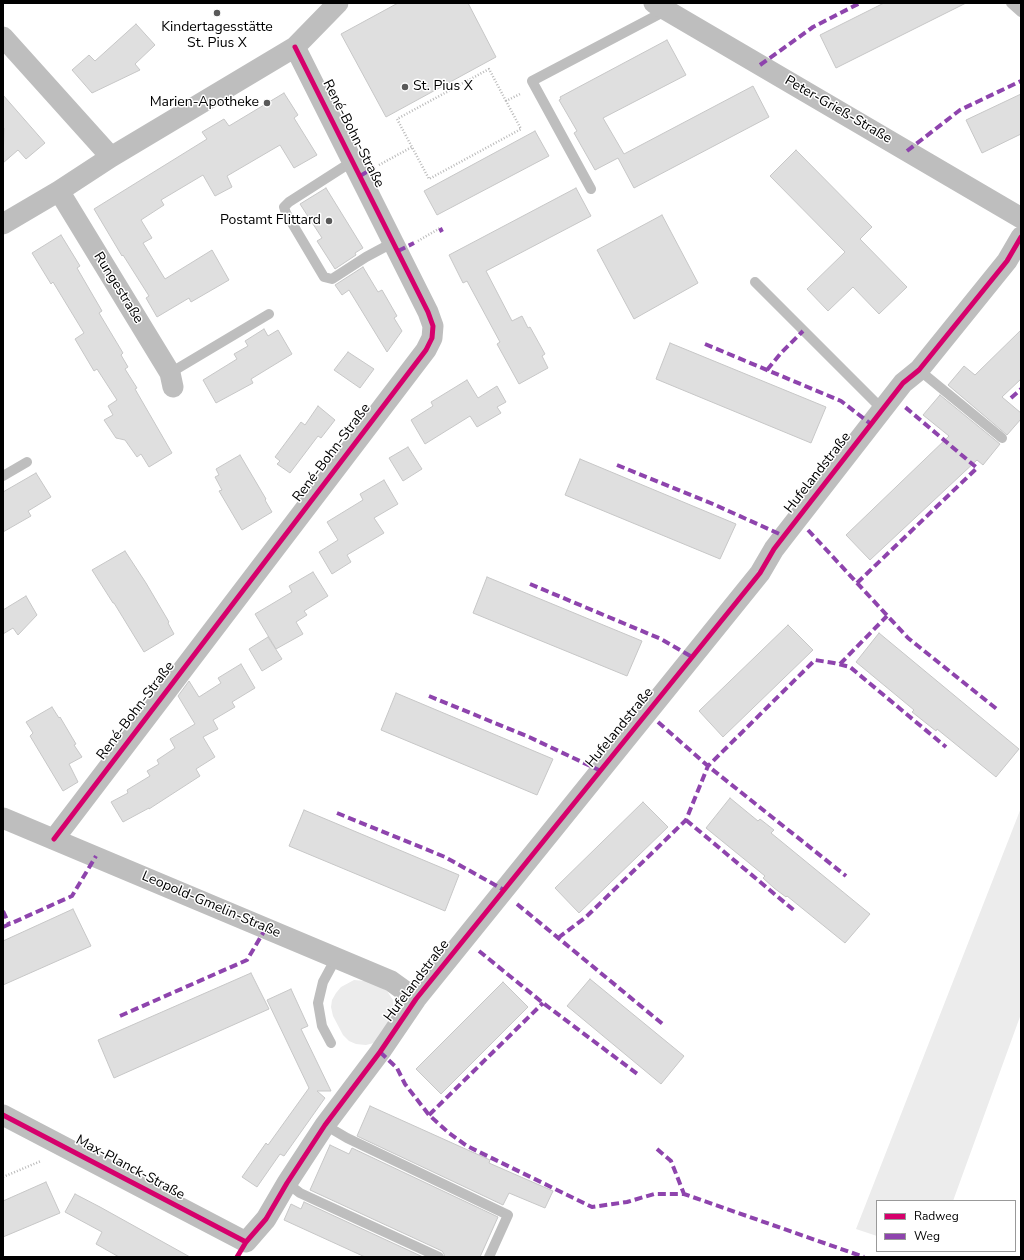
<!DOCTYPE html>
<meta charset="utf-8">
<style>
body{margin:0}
#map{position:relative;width:1024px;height:1260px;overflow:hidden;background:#fff;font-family:"Nunito Sans",sans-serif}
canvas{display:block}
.frame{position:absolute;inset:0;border:4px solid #000;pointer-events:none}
.legend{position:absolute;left:876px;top:1200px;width:140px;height:52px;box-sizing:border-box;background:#fff;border:1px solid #999;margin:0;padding:5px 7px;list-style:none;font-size:12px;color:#000}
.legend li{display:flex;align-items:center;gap:8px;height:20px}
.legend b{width:20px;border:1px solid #999}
</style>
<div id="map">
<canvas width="1024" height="1260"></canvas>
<div class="frame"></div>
<ul class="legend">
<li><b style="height:5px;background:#d6006c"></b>Radweg</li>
<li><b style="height:5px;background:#8e44ad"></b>Weg</li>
</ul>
</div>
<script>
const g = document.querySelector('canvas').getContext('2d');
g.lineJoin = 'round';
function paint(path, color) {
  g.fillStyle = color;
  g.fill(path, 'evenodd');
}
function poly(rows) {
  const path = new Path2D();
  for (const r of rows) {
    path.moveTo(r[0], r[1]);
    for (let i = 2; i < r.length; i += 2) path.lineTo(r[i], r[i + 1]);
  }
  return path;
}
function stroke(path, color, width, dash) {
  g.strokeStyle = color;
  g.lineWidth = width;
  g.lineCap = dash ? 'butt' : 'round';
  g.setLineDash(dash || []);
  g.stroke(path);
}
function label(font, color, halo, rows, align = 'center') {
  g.font = font + ' "Nunito Sans",sans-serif';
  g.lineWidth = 3;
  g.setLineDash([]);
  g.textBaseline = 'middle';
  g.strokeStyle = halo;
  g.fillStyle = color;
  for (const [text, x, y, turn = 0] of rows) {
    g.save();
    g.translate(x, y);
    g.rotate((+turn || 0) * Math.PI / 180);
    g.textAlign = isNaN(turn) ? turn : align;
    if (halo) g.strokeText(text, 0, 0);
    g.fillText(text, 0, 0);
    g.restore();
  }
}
paint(poly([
 [1021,808,1021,1014,953,1201,877,1201,877,1236,856,1229],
 [354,980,365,981,374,984,387,991,393,1000,395,1016,374,1043,366,1045,356,1044,349,1041,343,1035,333,1016,331,1007,332,1000,336,993,341,987]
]), '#ececec');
const building = poly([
 [398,3,468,3,496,57,386,117,341,34,398,3],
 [884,3,966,3,836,68,820,35,884,3],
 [136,24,155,45,135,64,140,70,92,93,72,70,89,55,95,61,136,24],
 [667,40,686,75,603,118,624,154,753,86,769,117,634,188,618,158,595,170,574,133,577,131,559,100,561,99,560,97,667,40],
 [284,93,298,115,294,118,317,155,294,168,280,145,227,176,232,187,215,196,203,175,161,200,164,205,141,220,152,238,143,243,165,279,212,250,229,280,191,302,189,298,157,317,146,298,149,296,123,255,122,256,94,209,207,139,202,132,224,119,229,126,284,93],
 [1021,94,1021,134,982,153,966,120,1021,94],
 [3,95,45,143,26,159,18,150,3,163,4,128,3,127,3,95],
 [535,131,549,156,437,215,424,191,535,131],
 [796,150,872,227,860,239,907,287,879,314,853,287,828,311,807,289,845,252,770,176,796,150],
 [326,188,363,248,355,253,356,255,335,269,317,241,322,238,300,204,326,188],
 [576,188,591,216,486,271,512,321,522,316,528,328,530,327,545,354,542,356,548,368,519,384,497,344,500,342,467,281,463,283,449,255,576,188],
 [662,215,698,283,634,319,597,250,662,215],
 [61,235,80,266,77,268,102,311,99,313,123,353,121,355,128,367,125,369,137,388,135,389,172,453,149,467,141,454,137,457,125,440,116,438,104,420,113,415,108,406,117,400,97,369,94,371,75,339,84,333,53,282,51,284,32,253,61,235],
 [363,267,378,292,382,290,397,316,394,318,402,331,387,352,349,290,342,295,335,285,363,267],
 [264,329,268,336,278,330,292,354,251,379,253,383,216,403,203,380,237,359,234,354,248,346,245,341,264,329],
 [1021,330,1021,379,1002,397,1021,413,1021,419,1007,435,948,385,964,366,975,375,1021,330],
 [670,343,826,407,811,443,656,379,670,343],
 [348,352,374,369,360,388,334,370,348,352],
 [467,380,478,398,497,386,506,402,497,407,501,413,477,427,470,416,425,444,411,420,433,406,431,402,467,380],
 [940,395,1000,444,983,465,977,460,870,560,846,535,949,436,923,415,940,395],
 [318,406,335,420,321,438,318,436,290,473,277,464,280,461,275,457,301,422,305,425,318,406],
 [408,447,422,469,403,481,389,458,408,447],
 [240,455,266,499,265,500,272,512,242,530,219,491,222,490,215,477,219,475,216,469,240,455],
 [580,459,736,524,720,559,565,495,580,459],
 [36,473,51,497,28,511,31,516,3,532,3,492,36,473],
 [384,480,398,504,374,518,384,533,347,555,351,562,332,574,319,552,338,540,327,522,363,500,360,494,384,480],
 [125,551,146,583,169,622,168,623,174,634,144,652,114,603,113,603,92,570,125,551],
 [313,572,328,596,304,611,307,615,296,622,303,634,276,649,255,614,292,592,289,586,313,572],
 [487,577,642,641,627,676,473,613,487,577],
 [26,596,37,615,18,635,13,628,3,634,3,610,26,596],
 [788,625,813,650,723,737,699,711,788,625],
 [879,633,1019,749,996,777,937,729,936,731,912,712,914,710,856,662,879,633],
 [268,637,282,659,262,671,249,649,268,637],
 [241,664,255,688,232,702,235,707,213,720,218,729,203,737,215,757,196,769,200,776,149,809,149,808,123,822,111,802,128,793,127,790,150,776,147,771,159,764,157,760,175,748,170,739,195,724,178,696,189,681,199,697,221,683,218,678,241,664],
 [396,693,553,759,537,795,381,730,396,693],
 [52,707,59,718,60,717,76,744,74,745,82,757,69,764,78,782,63,791,30,736,33,733,26,722,52,707],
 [730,798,758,821,760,819,774,830,771,833,870,914,845,943,787,896,786,897,774,888,763,878,765,876,706,828,730,798],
 [643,802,668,827,579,913,555,888,643,802],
 [304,810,459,875,445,911,289,846,304,810],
 [73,909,91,946,3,985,3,941,73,909],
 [251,973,269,1009,114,1078,98,1040,251,973],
 [590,979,684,1056,661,1084,567,1006,590,979],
 [503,982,528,1007,441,1094,416,1069,503,982],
 [291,989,308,1026,301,1029,331,1091,317,1091,325,1098,284,1156,280,1154,257,1187,242,1177,266,1143,268,1145,309,1088,267,1000,291,989],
 [370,1106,490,1160,489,1163,553,1191,545,1208,509,1193,503,1205,357,1136,370,1106],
 [330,1145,349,1154,352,1148,498,1217,480,1257,445,1257,444,1254,442,1251,310,1190,330,1145],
 [46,1182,60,1213,3,1237,3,1201,46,1182],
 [75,1194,100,1207,190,1257,119,1257,96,1244,102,1232,65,1212,75,1194],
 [304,1202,423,1257,365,1257,284,1220,291,1204,301,1209,304,1202]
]);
paint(building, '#dfdfdf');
stroke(building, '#c7c7c7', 1);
stroke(poly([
 [506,101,489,69,397,119,429,179,521,129,506,101,520,94],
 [379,165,412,147],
 [418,241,440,228],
 [3,1177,41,1161]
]), '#b9b9b9', 2.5, [1, 2]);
stroke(poly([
 [1011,3,1021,12],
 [353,161,289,202,284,207,286,213,324,277,332,279,366,257,394,242],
 [591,189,532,81,667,10],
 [755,282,882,409],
 [919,370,1002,438],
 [170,373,269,314],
 [3,476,27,462],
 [331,1043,322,1026,318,1003,323,982,336,958],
 [325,1125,347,1138,508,1215,489,1257],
 [287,1183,300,1193,439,1257]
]), '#bebebe', 10);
stroke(poly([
 [654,3,1021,218],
 [3,37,111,157],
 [59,191,170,373,173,387],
 [3,224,59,191,111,157,295,47,338,3],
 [3,818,391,981,416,999],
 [54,839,426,350,432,338,433,326,428,312,295,47],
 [3,1115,246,1242,266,1219,287,1183,325,1125,380,1052,416,999,760,573,774,549,784,536,903,383,919,370,1007,261,1021,237]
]), '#bebebe', 21);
stroke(poly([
 [760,65,813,27,860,3],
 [907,151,960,110,1021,81],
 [360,176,375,167],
 [440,228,442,232],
 [398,251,414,243],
 [705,344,841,401,871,424],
 [767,370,781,353,803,331],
 [1011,398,1021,389],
 [617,465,713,504,784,536],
 [808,530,908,638,998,710],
 [857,583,977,468,905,407],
 [530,584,661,639,692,657],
 [840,664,887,616],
 [429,696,529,737,601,771],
 [658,722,708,766,846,876],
 [337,813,445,857,504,890],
 [686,820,796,912],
 [517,904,665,1026],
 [3,911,9,924],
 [3,927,72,896,96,856],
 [558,938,586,917,686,820,708,766,815,660,834,663,850,667,946,747],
 [479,951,543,1003,640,1076],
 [120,1016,247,960,266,928],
 [380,1052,397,1068,405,1084,429,1115,449,1133,467,1146,592,1207,627,1202,654,1194,684,1194,864,1257],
 [429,1115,543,1003],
 [657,1149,671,1161,684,1194]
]), '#8e44ad', 4, [8, 4]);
stroke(poly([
 [54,839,426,350,432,338,433,326,428,312,295,47],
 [3,1115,246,1242],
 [237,1257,246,1242,266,1219,287,1183,325,1125,380,1052,416,999,760,573,774,549,784,536,903,383,919,370,1007,261,1021,237]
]), '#d6006c', 5);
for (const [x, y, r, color] of [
 [217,13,4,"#595959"],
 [405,87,4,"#595959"],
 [267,103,4,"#595959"],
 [329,221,4,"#595959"]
]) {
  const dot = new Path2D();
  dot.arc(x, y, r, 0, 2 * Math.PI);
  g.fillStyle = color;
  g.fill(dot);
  stroke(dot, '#fff', 1.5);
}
label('14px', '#000', '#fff', [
 ["Kindertagesstätte",217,28,"center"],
 ["St. Pius X",217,44,"center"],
 ["St. Pius X",413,87,"left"],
 ["Marien-Apotheke",259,103],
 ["Postamt Flittard",321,221]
], 'right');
label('14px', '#000', '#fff', [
 ["Peter-Grieß-Straße",838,110,30],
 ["René-Bohn-Straße",353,134,63],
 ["Rungestraße",118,288,58],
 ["René-Bohn-Straße",332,453,-53],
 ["Hufelandstraße",818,473,-52],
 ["René-Bohn-Straße",136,711,-53],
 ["Hufelandstraße",620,728,-51],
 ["Leopold-Gmelin-Straße",211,905,23],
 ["Hufelandstraße",417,981,-53],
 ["Max-Planck-Straße",130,1168,28]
]);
</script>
